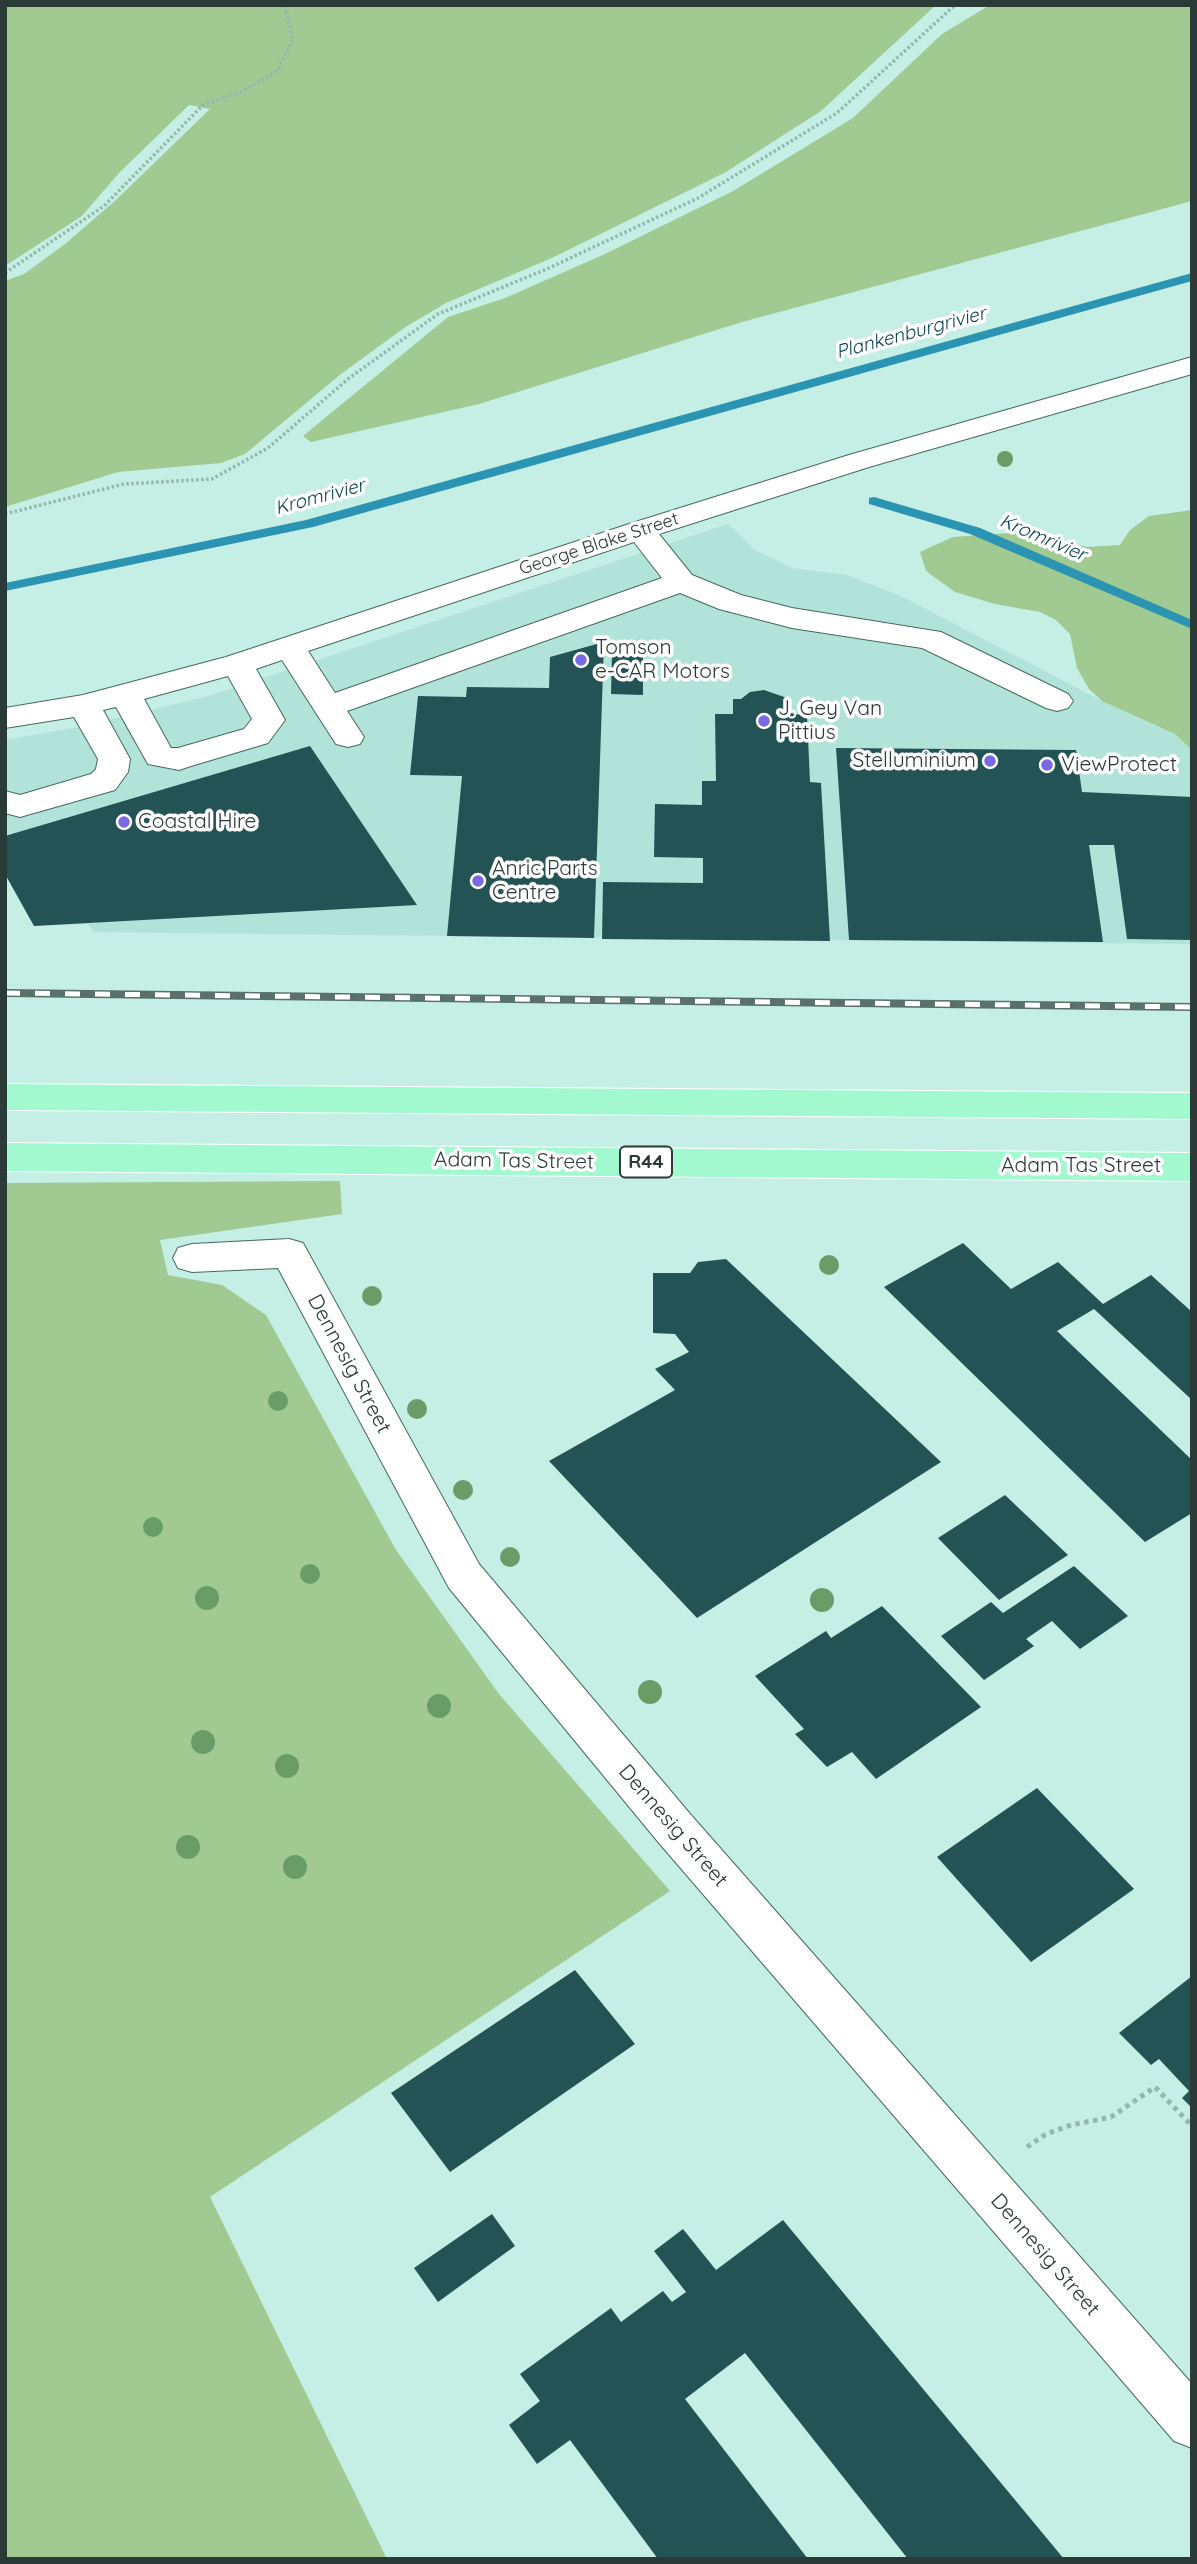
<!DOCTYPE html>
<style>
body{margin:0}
#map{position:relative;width:1197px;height:2564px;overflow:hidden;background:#c5eee4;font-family:Quicksand,sans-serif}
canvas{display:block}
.frame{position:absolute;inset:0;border:7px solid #2a3a37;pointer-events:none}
</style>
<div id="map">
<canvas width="1197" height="2564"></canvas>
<div class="frame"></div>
</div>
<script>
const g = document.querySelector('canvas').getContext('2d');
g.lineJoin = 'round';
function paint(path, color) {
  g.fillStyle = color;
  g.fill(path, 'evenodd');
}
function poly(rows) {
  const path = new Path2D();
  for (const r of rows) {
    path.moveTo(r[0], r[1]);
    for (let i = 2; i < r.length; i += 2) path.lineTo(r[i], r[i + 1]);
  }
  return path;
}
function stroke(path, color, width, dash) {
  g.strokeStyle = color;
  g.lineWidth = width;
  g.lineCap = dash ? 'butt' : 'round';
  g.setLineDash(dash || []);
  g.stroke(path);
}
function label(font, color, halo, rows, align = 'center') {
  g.font = font + ' Quicksand,sans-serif';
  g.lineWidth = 7;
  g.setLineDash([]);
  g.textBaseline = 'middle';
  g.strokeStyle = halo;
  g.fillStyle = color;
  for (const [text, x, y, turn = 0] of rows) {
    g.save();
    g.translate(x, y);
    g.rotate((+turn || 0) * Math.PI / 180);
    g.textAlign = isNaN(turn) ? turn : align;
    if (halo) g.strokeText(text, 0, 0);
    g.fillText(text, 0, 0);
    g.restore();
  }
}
paint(poly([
 [728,524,755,550,792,568,847,575,901,596,1102,701,1175,734,1185,743,1192,750,1192,944,94,932,88,924,34,926,5,874,5,740,79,727,209,696]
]), '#b1e3d8');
paint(poly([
 [5,5,936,5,821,111,726,172,554,257,446,303,404,328,341,374,245,454,221,463,118,472,5,507,5,281,24,274,65,244,117,199,210,109,189,105,119,173,82,216,5,266],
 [990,5,1192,5,1192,201,742,322,479,404,311,442,303,436,448,317,505,298,605,254,733,191,853,118,942,34],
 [1192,510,1192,750,1175,734,1102,701,1089,689,1077,668,1070,634,1056,620,1040,612,995,604,955,592,926,571,920,552,953,537,1010,533,1047,536,1087,547,1120,545,1130,530,1149,516],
 [340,1181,342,1214,160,1240,168,1275,222,1285,266,1315,396,1550,499,1694,670,1891,210,2197,387,2559,5,2559,5,1183]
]), '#a0ca92');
paint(poly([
 [1192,273,1192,281,313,527,5,591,5,583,306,520,1192,273],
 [874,497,980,528,1192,620,1192,629,970,534,869,504,869,498,874,497]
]), '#2c94b3');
paint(poly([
 [604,642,594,938,447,936,462,776,410,775,418,696,466,697,467,687,549,688,550,657],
 [612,653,643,654,643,695,611,694],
 [764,690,790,699,791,714,807,715,810,782,821,783,830,941,602,939,603,882,703,883,703,858,654,857,655,804,702,805,702,781,716,781,715,714,733,714,733,699,741,699,750,692],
 [310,746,417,905,34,926,5,874,5,836],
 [836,748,1076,750,1082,792,1192,797,1192,940,1127,939,1114,845,1089,845,1103,942,849,940],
 [963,1243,1011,1289,1058,1262,1103,1304,1151,1275,1192,1312,1192,1400,1094,1309,1057,1331,1192,1460,1192,1513,1145,1542,884,1287],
 [726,1259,941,1462,697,1618,549,1461,675,1390,655,1369,689,1352,675,1334,653,1333,653,1273,690,1273,698,1262],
 [1005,1495,1068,1555,999,1600,938,1538],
 [1074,1566,1128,1616,1080,1649,1052,1621,1026,1639,1034,1646,984,1680,941,1636,991,1602,1003,1613],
 [882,1606,981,1707,876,1779,852,1752,827,1767,795,1734,804,1729,755,1676,826,1631,831,1638],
 [1037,1788,1134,1889,1031,1962,937,1857],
 [575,1970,635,2044,450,2172,391,2093],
 [1192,1976,1192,2108,1182,2098,1189,2091,1159,2059,1151,2065,1119,2033],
 [492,2214,515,2246,438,2302,414,2268],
 [783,2220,1064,2559,908,2559,745,2353,685,2399,808,2559,658,2559,570,2440,537,2464,509,2425,540,2401,520,2374,611,2308,621,2322,663,2291,672,2302,686,2292,654,2251,683,2229,716,2270]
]), '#245356');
const minor = poly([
 [1192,357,1192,374,869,467,659,534,692,575,741,595,792,608,941,632,1068,694,1073,701,1068,708,1057,711,1046,708,922,648,792,628,719,609,680,593,347,711,364,737,360,744,348,747,336,744,282,660,256,669,285,720,268,743,191,766,179,770,148,764,116,707,103,710,130,759,128,772,115,790,20,817,5,813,5,791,20,795,91,774,96,769,98,759,74,717,5,728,5,708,83,695,226,657,629,524,849,455,1192,357],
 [634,542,662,578,335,693,308,651,634,542],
 [228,676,252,719,244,729,178,748,171,748,144,699,228,676],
 [289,1239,303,1243,479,1564,691,1815,1192,2384,1192,2448,1174,2441,659,1843,449,1588,278,1268,192,1272,178,1268,173,1258,178,1248,192,1244,289,1239]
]);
const major = poly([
 [5,1084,1192,1093,1192,1119,5,1110,5,1084],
 [5,1143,1192,1153,1192,1181,5,1171,5,1143]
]);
stroke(minor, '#446961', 2);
stroke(major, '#fff', 2);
stroke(poly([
 [5,273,104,206,203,105,243,91,277,71,293,40,285,5],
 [5,514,124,484,212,479,268,448,348,379,438,314,549,268,698,198,837,113,955,5]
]), '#94b6ae', 3.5, [2.5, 2.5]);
stroke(poly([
 [1027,2147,1046,2134,1071,2125,1111,2117,1155,2087,1192,2126]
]), '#94b6ae', 5, [4.5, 4.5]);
paint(minor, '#fff');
paint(major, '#a3f9cf');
const rail = poly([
 [5,993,1192,1007]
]);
stroke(rail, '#59706b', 8);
stroke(rail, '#fff', 5, [15]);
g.fillStyle = '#6a9c67';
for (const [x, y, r] of [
 [1005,459,8],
 [829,1265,10],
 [372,1296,10],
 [278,1401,10],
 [417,1409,10],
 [463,1490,10],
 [153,1527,10],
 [510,1557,10],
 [310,1574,10],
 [207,1598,12],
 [822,1600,12],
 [650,1692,12],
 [439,1706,12],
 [203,1742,12],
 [287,1766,12],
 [188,1847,12],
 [295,1867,12]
]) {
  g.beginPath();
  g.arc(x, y, r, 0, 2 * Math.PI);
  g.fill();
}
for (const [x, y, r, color] of [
 [581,660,7,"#7969e4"],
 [764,721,7,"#7969e4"],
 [990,761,7,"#7969e4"],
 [1047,765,7,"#7969e4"],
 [124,822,7,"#7969e4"],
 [478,881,7,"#7969e4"]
]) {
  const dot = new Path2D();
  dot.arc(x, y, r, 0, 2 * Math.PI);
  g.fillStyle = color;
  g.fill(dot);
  stroke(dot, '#fff', 2.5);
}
label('18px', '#2a3a37', '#fff', [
 ["George Blake Street",599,544,-18]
]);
label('italic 19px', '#003f4f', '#fff', [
 ["Plankenburgrivier",911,333,-15],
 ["Kromrivier",320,497,-15],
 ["Kromrivier",1043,538,23]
]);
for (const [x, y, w] of [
 [646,1162,52]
]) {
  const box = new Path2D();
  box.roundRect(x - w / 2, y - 15.5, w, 31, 5);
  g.fillStyle = '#fff';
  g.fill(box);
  stroke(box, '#2a3a37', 2);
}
label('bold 19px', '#2a3a37', null, [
 ["R44",646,1162]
]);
label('21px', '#2a3a37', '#fff', [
 ["Tomson",595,648],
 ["e-CAR Motors",595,672],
 ["J. Gey Van",778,709],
 ["Pittius",778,733],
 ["Stelluminium",976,761,"right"],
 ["ViewProtect",1061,765],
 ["Coastal Hire",138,822],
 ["Anric Parts",492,869],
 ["Centre",492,893]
], 'left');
label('21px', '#2a3a37', '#fff', [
 ["Adam Tas Street",514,1161,1],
 ["Adam Tas Street",1081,1166],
 ["Dennesig Street",349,1364,62],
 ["Dennesig Street",673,1826,49],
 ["Dennesig Street",1045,2255,49]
]);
</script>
